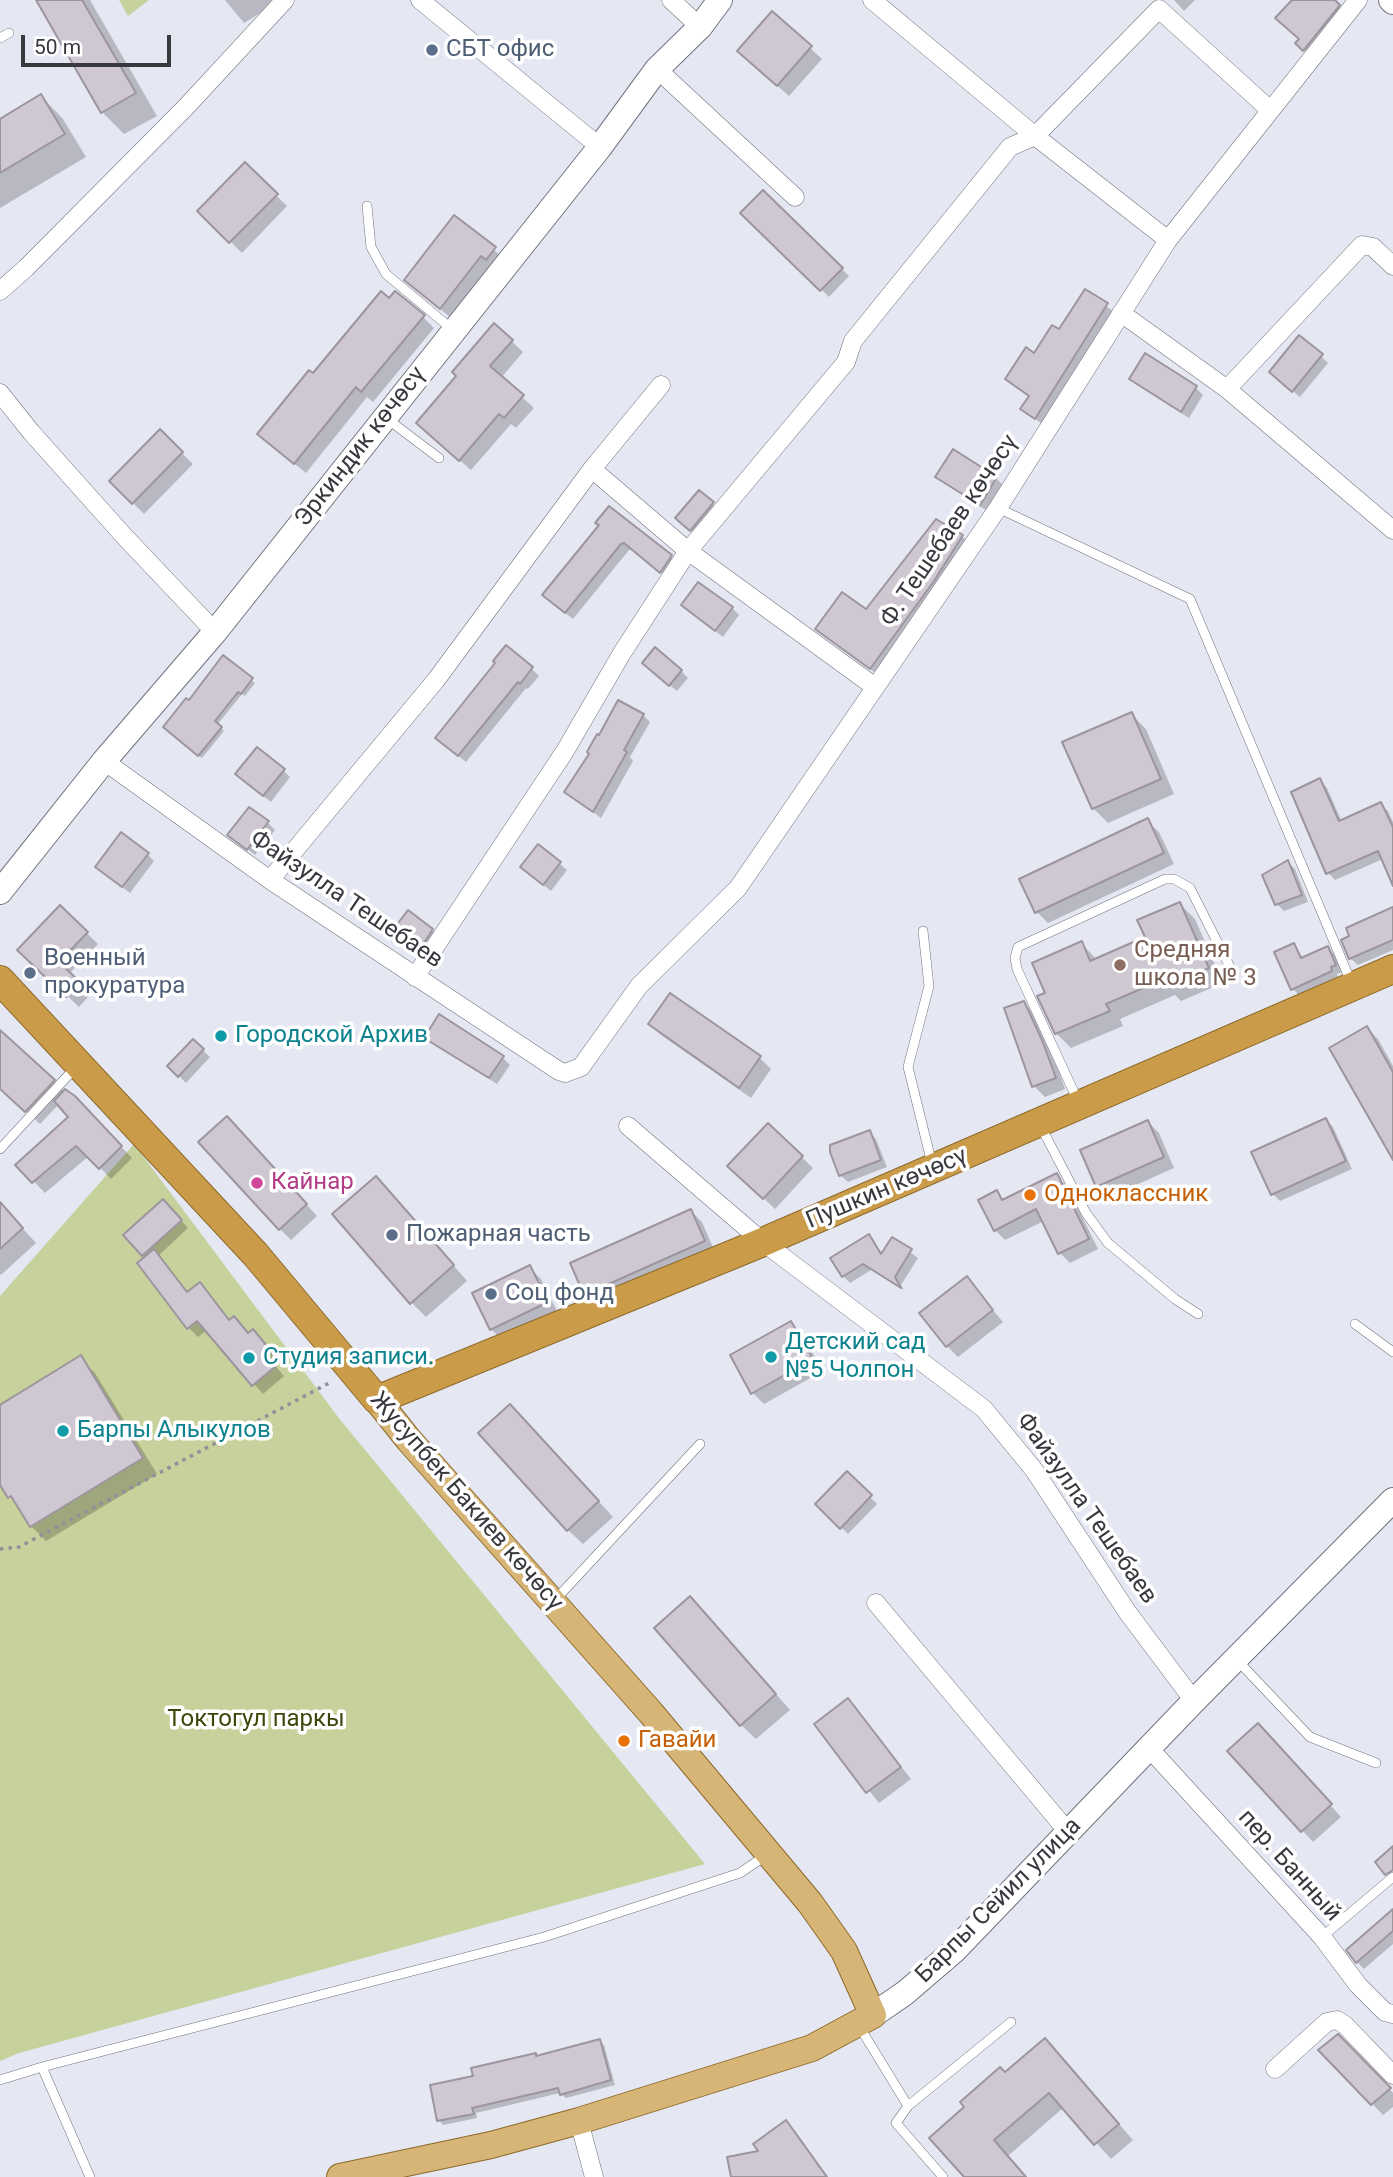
<!DOCTYPE html>
<meta charset="utf-8">
<style>
body{margin:0}
#map{position:relative;width:1393px;height:2177px;overflow:hidden;background:#e5e7f3;font-family:Roboto,sans-serif}
canvas{display:block}
.scale{position:absolute;left:21px;top:35px;width:150px;height:32px;box-sizing:border-box;border:4px solid #38393e;border-top:0;padding-left:9px;font-size:21px;line-height:24px;white-space:nowrap;color:#38393e;-webkit-text-stroke:5px #fff;paint-order:stroke}
</style>
<div id="map">
<canvas width="1393" height="2177"></canvas>
<div class="scale">50 m</div>
</div>
<script>
const g = document.querySelector('canvas').getContext('2d');
g.lineJoin = 'round';
function paint(path, color) {
  g.fillStyle = color;
  g.fill(path, 'evenodd');
}
function poly(rows) {
  const path = new Path2D();
  for (const r of rows) {
    path.moveTo(r[0], r[1]);
    for (let i = 2; i < r.length; i += 2) path.lineTo(r[i], r[i + 1]);
  }
  return path;
}
function stroke(path, color, width, dash) {
  g.strokeStyle = color;
  g.lineWidth = width;
  g.lineCap = dash ? 'butt' : 'round';
  g.setLineDash(dash || []);
  g.stroke(path);
}
function label(font, color, halo, rows, align = 'center') {
  g.font = font + ' Roboto,sans-serif';
  g.lineWidth = 7;
  g.setLineDash([]);
  g.textBaseline = 'middle';
  g.strokeStyle = halo;
  g.fillStyle = color;
  for (const [text, x, y, turn = 0] of rows) {
    g.save();
    g.translate(x, y);
    g.rotate((+turn || 0) * Math.PI / 180);
    g.textAlign = isNaN(turn) ? turn : align;
    if (halo) g.strokeText(text, 0, 0);
    g.fillText(text, 0, 0);
    g.restore();
  }
}
paint(poly([
 [119,0,149,0,128,16],
 [134,1144,338,1417,705,1864,19,2053,0,2061,0,1296]
]), '#c6d19b');
paint(poly([
 [38,0,90,0,157,116,124,134,102,112],
 [225,0,282,0,244,23],
 [1174,0,1195,0,1184,11],
 [1294,0,1332,0,1346,13,1311,57,1297,43,1301,39],
 [773,14,822,59,789,96,750,62],
 [41,96,63,119,86,157,0,208,0,121],
 [245,165,287,206,242,253,199,211],
 [763,193,849,276,829,297,743,213],
 [454,217,506,260,452,319,406,279],
 [1085,291,1114,312,1043,425,1023,409,1031,397,1007,379,1035,356,1059,331],
 [423,317,434,328,373,402,367,397,306,473,271,445,313,375],
 [495,326,523,352,501,378,534,408,516,428,511,424,471,470,429,434,458,376],
 [1146,355,1196,388,1203,395,1189,418,1138,385,1131,378],
 [1321,356,1328,363,1300,397,1279,379],
 [160,431,193,464,144,514,111,481],
 [937,476,996,478,1003,485,987,511,944,483],
 [699,492,720,511,698,537,684,525],
 [601,525,671,557,678,564,668,578,633,550,629,550,573,619,551,602],
 [962,536,969,543,878,675,817,629,867,612],
 [683,605,732,608,739,615,723,637],
 [223,657,255,683,245,696,242,694,217,725,224,731,202,758,168,730],
 [532,669,539,676,528,689,526,688,466,762,445,745],
 [651,670,681,671,688,678,677,691],
 [1131,714,1146,729,1174,794,1108,823,1093,808],
 [643,715,650,722,630,757,633,761,601,818,566,792],
 [283,770,290,777,271,802,244,781],
 [1320,780,1327,788,1342,822,1380,804,1388,811,1393,822,1393,882,1383,859,1335,880,1328,873],
 [1147,821,1159,832,1174,864,1048,923,1037,912,1021,880],
 [268,823,275,830,255,855,230,835],
 [539,846,567,870,551,891,529,874],
 [147,854,154,861,130,893,104,873],
 [1288,862,1295,869,1308,902,1284,911,1277,904],
 [1180,904,1195,919,1223,983,1181,1001,1175,995,1120,1019,1123,1026,1071,1048,1056,1033,1047,994,1081,943,1097,960,1147,938],
 [60,907,98,944,69,974,90,995,79,1007,20,950],
 [1393,909,1393,950,1358,965,1350,958],
 [432,930,439,937,424,961,391,935],
 [1294,946,1304,959,1328,948,1335,955,1342,972,1337,974,1338,978,1300,996,1293,989],
 [670,995,760,1058,771,1069,751,1098,661,1035,650,1024],
 [1024,1003,1035,1014,1053,1053,1065,1089,1045,1097,1034,1086],
 [440,1016,503,1058,510,1065,497,1084,433,1044,426,1037],
 [1367,1028,1378,1039,1393,1066,1393,1151],
 [0,1032,65,1092,74,1098,132,1158,111,1179,89,1156,45,1193,18,1165,70,1117,59,1104,40,1124,0,1088],
 [193,1041,210,1057,186,1083,169,1066],
 [1326,1120,1333,1127,1352,1169,1280,1201,1273,1194],
 [1148,1122,1159,1133,1174,1168,1109,1197,1098,1186],
 [768,1125,813,1168,775,1209,730,1166],
 [238,1129,317,1216,291,1240,280,1229],
 [869,1132,876,1139,887,1167,848,1182,840,1175],
 [1056,1176,1067,1186,1098,1249,1070,1263,1060,1253,1044,1221,1005,1240,995,1230,997,1192,1005,1201],
 [391,1193,467,1281,426,1317,411,1302],
 [0,1204,36,1243,1,1275,0,1274],
 [170,1208,188,1228,158,1256,188,1293,200,1284,231,1322,249,1335,262,1340,275,1356,270,1360,284,1376,263,1394,207,1330,198,1337,189,1328,139,1263,146,1258,125,1235],
 [691,1211,702,1222,715,1252,597,1305,586,1294],
 [869,1236,883,1255,892,1239,918,1258,901,1285,904,1290,871,1270,850,1283,843,1276],
 [530,1268,541,1279,558,1313,502,1340,491,1329],
 [966,1278,1003,1322,958,1357,947,1346],
 [791,1323,802,1334,823,1371,764,1404,753,1393],
 [80,1358,95,1373,157,1474,46,1541,31,1526,0,1482,0,1407],
 [525,1421,613,1517,583,1544,568,1530],
 [847,1474,877,1504,848,1534,818,1504],
 [705,1613,790,1710,756,1739,741,1725],
 [848,1700,911,1779,879,1803,816,1724],
 [1269,1737,1341,1817,1313,1842,1230,1751],
 [1393,1914,1393,1944,1364,1969,1357,1962],
 [1337,2036,1393,2093,1393,2107,1383,2115,1321,2050],
 [600,2041,604,2045,615,2085,566,2098,560,2093,476,2113,477,2118,443,2125,439,2120,475,2078],
 [1059,2055,1133,2140,1111,2159,1064,2107,1008,2156,1026,2177,966,2177,1005,2074],
 [786,2122,796,2132,828,2177,733,2177,761,2152]
]), '#0003');
const building = poly([
 [36,0,82,0,136,93,101,113,36,0],
 [1292,0,1335,0,1340,5,1303,51,1295,43,1299,39,1275,18,1292,0],
 [772,11,812,46,777,86,737,51,772,11],
 [41,94,65,134,0,173,0,119,41,94],
 [245,162,278,194,229,243,197,211,245,162],
 [763,190,843,268,820,291,740,213,763,190],
 [454,215,496,247,486,260,481,256,440,309,404,280,454,215],
 [1085,289,1108,303,1035,419,1020,409,1029,396,1005,379,1026,347,1034,353,1052,325,1059,329,1085,289],
 [381,291,389,298,395,291,425,315,361,392,356,387,294,464,257,434,309,370,313,373,381,291],
 [494,323,513,340,490,366,524,395,504,418,499,414,459,461,416,423,456,376,452,372,494,323],
 [1299,335,1323,354,1292,392,1269,372,1299,335],
 [1145,353,1197,386,1181,412,1129,379,1145,353],
 [160,429,183,452,132,504,109,481,160,429],
 [953,449,997,477,980,505,935,477,953,449],
 [699,490,714,502,690,531,675,518,699,490],
 [609,506,672,555,660,573,624,543,621,544,565,613,542,595,599,525,595,523,609,506],
 [936,519,963,535,934,581,870,669,815,629,842,592,866,609,936,519],
 [698,582,733,607,715,631,681,605,698,582],
 [506,645,533,667,520,684,518,682,458,756,435,738,495,663,493,661,506,645],
 [655,647,682,670,669,686,642,663,655,647],
 [223,655,253,678,241,694,238,692,215,721,222,727,198,756,163,727,186,698,189,700,223,655],
 [618,700,644,714,624,750,627,752,593,812,564,792,589,754,587,752,597,734,599,735,618,700],
 [1132,712,1161,779,1092,809,1062,742,1132,712],
 [257,747,285,769,263,796,235,774,257,747],
 [1320,778,1339,821,1381,802,1393,827,1393,886,1378,851,1326,874,1291,792,1320,778],
 [249,807,269,821,247,850,227,835,249,807],
 [1148,818,1164,853,1035,913,1019,879,1148,818],
 [121,832,149,853,122,887,95,867,121,832],
 [538,844,561,862,543,885,520,867,538,844],
 [1288,860,1302,895,1275,905,1262,875,1288,860],
 [1180,902,1209,968,1165,987,1162,980,1106,1004,1110,1011,1055,1034,1037,996,1045,993,1032,963,1082,941,1090,961,1145,937,1137,920,1180,902],
 [60,905,88,932,59,962,80,982,66,997,17,950,60,905],
 [1393,907,1393,940,1349,959,1341,940,1349,936,1346,928,1393,907],
 [408,910,433,929,416,955,389,935,408,910],
 [1294,943,1301,958,1328,946,1336,965,1331,967,1332,971,1291,990,1274,952,1294,943],
 [670,993,761,1056,739,1088,648,1024,670,993],
 [1024,1001,1042,1040,1056,1078,1032,1087,1004,1008,1024,1001],
 [439,1014,504,1056,489,1078,424,1038,439,1014],
 [1367,1026,1393,1072,1393,1160,1329,1048,1367,1026],
 [0,1030,55,1080,25,1112,0,1089,0,1030],
 [193,1039,204,1049,178,1077,167,1066,193,1039],
 [65,1089,75,1096,122,1146,99,1169,76,1146,32,1183,15,1165,68,1117,54,1101,65,1089],
 [227,1116,307,1204,279,1230,198,1142,227,1116],
 [1326,1118,1346,1161,1271,1195,1251,1152,1326,1118],
 [1148,1120,1164,1157,1096,1187,1080,1150,1148,1120],
 [768,1123,803,1156,763,1199,727,1166,768,1123],
 [870,1130,881,1160,839,1176,830,1152,830,1145,870,1130],
 [1057,1173,1089,1239,1058,1254,1036,1209,994,1231,978,1200,997,1190,1002,1200,1057,1173],
 [376,1176,454,1265,410,1304,332,1214,376,1176],
 [163,1199,182,1220,142,1256,123,1235,163,1199],
 [0,1202,23,1228,0,1249,0,1202],
 [691,1209,705,1241,584,1295,570,1263,691,1209],
 [869,1234,881,1254,892,1237,912,1249,895,1277,901,1288,863,1264,842,1277,830,1258,869,1234],
 [154,1249,187,1292,200,1282,229,1320,234,1316,248,1333,253,1329,267,1346,262,1350,276,1366,252,1386,197,1321,187,1329,137,1263,154,1249],
 [530,1265,548,1302,490,1330,472,1293,530,1265],
 [967,1276,993,1310,946,1347,919,1313,967,1276],
 [791,1321,813,1359,751,1394,730,1355,791,1321],
 [81,1355,143,1458,30,1527,11,1496,8,1498,0,1485,0,1405,81,1355],
 [510,1404,599,1501,567,1531,478,1433,510,1404],
 [847,1471,872,1495,840,1529,815,1504,847,1471],
 [690,1596,776,1694,740,1726,654,1628,690,1596],
 [848,1698,901,1767,866,1793,814,1724,848,1698],
 [1258,1723,1332,1804,1301,1832,1227,1751,1258,1723],
 [1393,1846,1393,1870,1385,1875,1375,1862,1393,1846],
 [1393,1909,1393,1931,1356,1963,1346,1950,1393,1909],
 [1338,2034,1391,2088,1371,2105,1318,2050,1338,2034],
 [1045,2038,1119,2124,1094,2145,1049,2093,994,2140,1026,2177,964,2177,929,2138,964,2107,960,2102,1000,2067,1005,2072,1045,2038],
 [600,2039,611,2080,560,2095,558,2088,472,2108,474,2114,437,2121,430,2085,473,2076,471,2068,536,2053,536,2056,600,2039],
 [786,2120,827,2177,731,2177,727,2157,758,2151,753,2144,786,2120]
]);
paint(building, '#cfc8d2');
stroke(building, '#9c959e', 2);
const service = poly([
 [0,38,9,33],
 [367,206,371,247,386,274,453,330],
 [386,418,439,458],
 [998,508,1190,599,1351,982],
 [923,931,929,986,908,1067,932,1164],
 [1078,1101,1017,969,1015,958,1018,947,1165,879,1174,879,1190,888,1231,969],
 [1040,1125,1086,1213,1108,1243,1175,1299,1198,1314],
 [0,1149,75,1068],
 [1355,1324,1393,1352],
 [556,1599,700,1444],
 [1237,1660,1310,1737,1376,1763],
 [1322,1937,1393,1877],
 [859,2026,908,2106,896,2123,943,2177],
 [42,2067,544,1937,740,1873,765,1856],
 [0,2080,42,2067,90,2177],
 [908,2106,1011,2022]
]);
const minor = poly([
 [420,0,600,147],
 [671,0,700,27],
 [872,0,1035,136,1168,240],
 [657,69,795,197],
 [0,291,26,268,185,108,285,0],
 [1121,313,1227,389,1393,530],
 [1227,389,1362,245,1373,247,1393,266],
 [0,393,31,432,124,536,215,632],
 [592,469,688,551,875,687],
 [104,761,270,880,559,1071,565,1073,581,1067,639,986,738,888,998,508,1168,240,1358,0],
 [270,880,436,680,592,469,661,385],
 [415,977,565,751,622,653,688,551,846,362,853,341,1010,147,1035,136,1159,9,1270,110],
 [628,1126,763,1242,984,1409,1034,1470,1128,1613,1194,1701],
 [876,1603,1069,1833],
 [1149,1748,1322,1937,1358,1985,1385,2012,1393,2014],
 [1275,2069,1327,2022,1337,2020,1345,2025,1393,2075],
 [579,2121,594,2177]
]);
const secondary = poly([
 [1391,0,1393,2],
 [0,892,104,761,215,632,600,147,657,69,700,27,720,0],
 [873,2015,905,1993,954,1951,1194,1701,1393,1500]
]);
const primary = poly([
 [340,2177,491,2145,579,2121,812,2048,873,2015,844,1951,810,1903,651,1713,408,1439,377,1400]
]);
const trunk = poly([
 [0,980,256,1255,377,1400,763,1242,1393,969]
]);
stroke(service, '#71737d', 10);
stroke(minor, '#71737d', 19);
stroke(secondary, '#71737d', 26);
stroke(primary, '#8e6a29', 28);
stroke(trunk, '#8e6a29', 30);
stroke(poly([
 [0,1549,19,1547,331,1382]
]), '#8f9099', 3.5, [3.5, 5]);
stroke(service, '#fff', 9);
stroke(minor, '#fff', 18);
stroke(secondary, '#fff', 24);
stroke(primary, '#d7b577', 26);
stroke(trunk, '#ca9c4a', 28);
for (const [x, y, r, color] of [
 [432,50,7,"#5c6f8a"],
 [1120,965,7,"#8d6e63"],
 [30,973,7,"#5c6f8a"],
 [221,1036,7,"#0f9aa8"],
 [257,1183,7,"#d1479c"],
 [1030,1195,7,"#e8710a"],
 [392,1235,7,"#5c6f8a"],
 [491,1294,7,"#5c6f8a"],
 [771,1357,7,"#0f9aa8"],
 [249,1358,7,"#0f9aa8"],
 [63,1431,7,"#0f9aa8"],
 [624,1741,7,"#e8710a"]
]) {
  const dot = new Path2D();
  dot.arc(x, y, r, 0, 2 * Math.PI);
  g.fillStyle = color;
  g.fill(dot);
  stroke(dot, '#fff', 2.5);
}
label('24px', '#4e5e75', '#fff', [
 ["СБТ офис",446,50],
 ["Военный",44,959],
 ["прокуратура",44,987],
 ["Пожарная часть",406,1235],
 ["Соц фонд",505,1294]
], 'left');
label('24px', '#38393e', '#fff', [
 ["Эркиндик көчөсү",361,447,-52],
 ["Ф. Тешебаев көчөсү",950,531,-56],
 ["Файзулла Тешебаев",346,900,34],
 ["Пушкин көчөсү",887,1189,-23],
 ["Жусупбек Бакиев көчөсү",466,1502,49],
 ["Файзулла Тешебаев",1086,1509,55],
 ["пер. Банный",1289,1866,48],
 ["Барпы Сейил улица",999,1901,-45]
]);
label('24px', '#785e54', '#fff', [
 ["Средняя",1134,951],
 ["школа № 3",1134,979]
], 'left');
label('24px', '#0d838f', '#fff', [
 ["Городской Архив",235,1036],
 ["Детский сад",785,1343],
 ["№5 Чолпон",785,1371],
 ["Студия записи.",263,1358],
 ["Барпы Алыкулов",77,1431]
], 'left');
label('24px', '#b23c85', '#fff', [
 ["Кайнар",271,1183]
], 'left');
label('24px', '#c56008', '#fff', [
 ["Одноклассник",1044,1195],
 ["Гавайи",638,1741]
], 'left');
label('24px', '#3e4609', '#fff', [
 ["Токтогул паркы",256,1720]
]);
</script>
